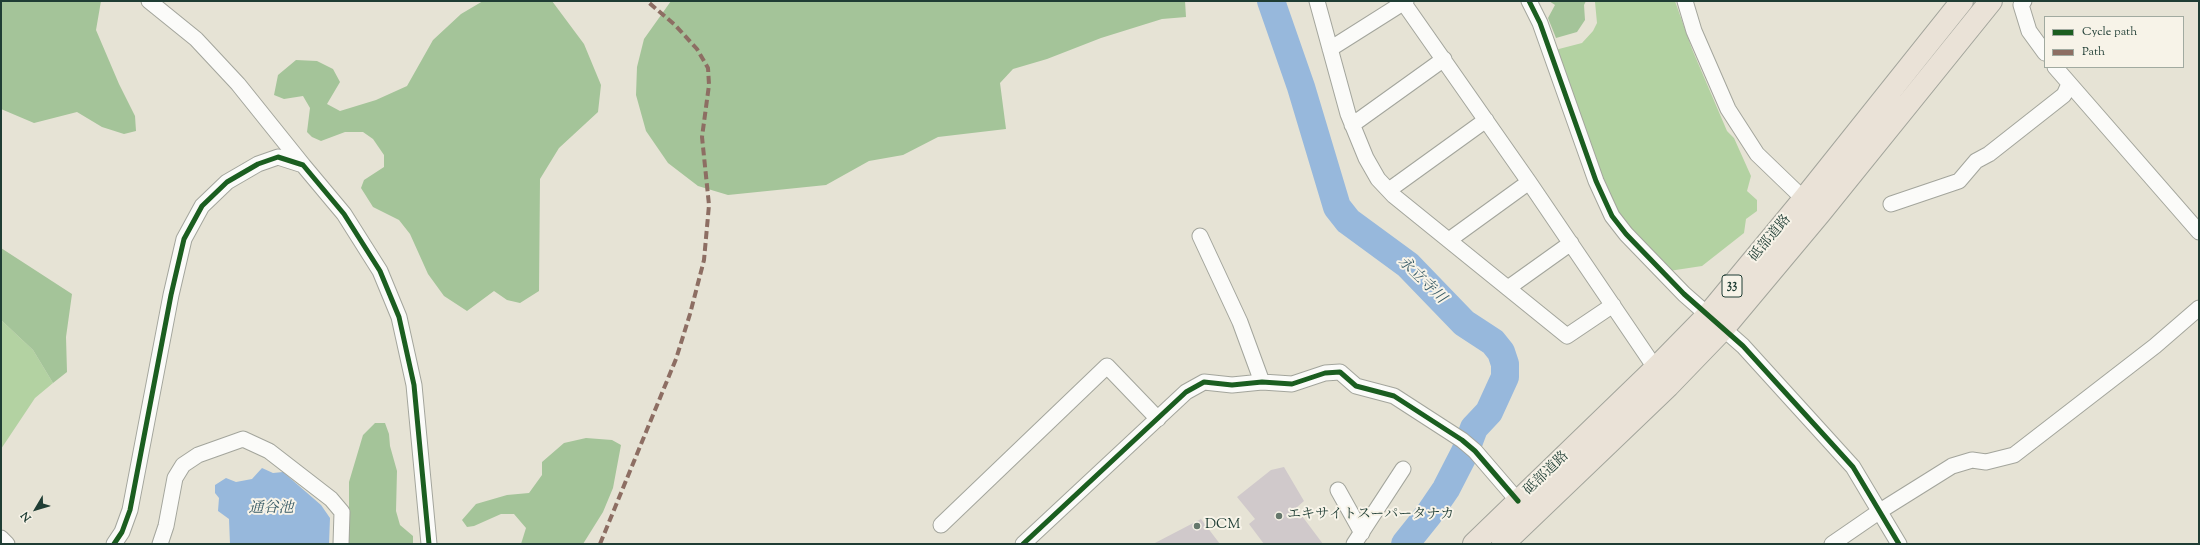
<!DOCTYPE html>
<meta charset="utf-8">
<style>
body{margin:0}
#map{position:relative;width:2200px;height:545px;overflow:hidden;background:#e6e3d5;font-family:"Sorts Mill Goudy",serif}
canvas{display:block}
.frame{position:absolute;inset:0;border:2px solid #1f3d34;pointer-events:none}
.legend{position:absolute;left:2044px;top:16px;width:140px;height:52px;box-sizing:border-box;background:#f7f3e8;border:1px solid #a1aaa0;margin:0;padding:5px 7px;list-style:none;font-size:12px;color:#1f3d34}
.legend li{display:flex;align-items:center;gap:8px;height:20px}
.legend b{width:20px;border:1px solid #a1aaa0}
.north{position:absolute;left:16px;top:489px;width:40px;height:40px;-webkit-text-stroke:3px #f7f3e8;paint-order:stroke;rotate:232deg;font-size:11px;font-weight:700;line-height:16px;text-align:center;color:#1f3d34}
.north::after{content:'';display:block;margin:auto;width:14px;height:18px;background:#1f3d34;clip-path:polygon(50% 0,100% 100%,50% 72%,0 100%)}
</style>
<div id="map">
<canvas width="2200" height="545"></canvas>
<div class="frame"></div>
<ul class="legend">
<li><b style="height:5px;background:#1b5e20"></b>Cycle path</li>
<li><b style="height:5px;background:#8d6e63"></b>Path</li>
</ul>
<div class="north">N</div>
</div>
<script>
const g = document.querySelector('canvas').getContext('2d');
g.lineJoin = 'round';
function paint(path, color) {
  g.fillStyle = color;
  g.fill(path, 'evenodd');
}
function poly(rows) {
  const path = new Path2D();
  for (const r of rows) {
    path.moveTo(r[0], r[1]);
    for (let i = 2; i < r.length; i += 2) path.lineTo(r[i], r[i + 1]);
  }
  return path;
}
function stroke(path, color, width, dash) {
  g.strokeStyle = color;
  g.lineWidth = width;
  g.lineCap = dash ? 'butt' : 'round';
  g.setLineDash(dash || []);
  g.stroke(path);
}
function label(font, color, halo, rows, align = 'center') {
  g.font = font + ' "Sorts Mill Goudy","Noto Serif JP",serif';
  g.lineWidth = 4;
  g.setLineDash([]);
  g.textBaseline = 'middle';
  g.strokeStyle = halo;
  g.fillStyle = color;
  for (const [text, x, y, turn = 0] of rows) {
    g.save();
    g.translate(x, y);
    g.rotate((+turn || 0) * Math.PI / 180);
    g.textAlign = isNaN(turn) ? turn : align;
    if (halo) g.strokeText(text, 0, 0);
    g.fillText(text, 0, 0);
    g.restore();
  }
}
paint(poly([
 [1597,1,1675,1,1692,49,1727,131,1734,138,1751,176,1747,191,1757,200,1757,211,1746,219,1744,233,1702,266,1669,271,1628,231,1600,178,1555,50,1582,43,1593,31,1597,23,1595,2],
 [1,320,33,350,53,383,35,398,1,449]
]), '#b3d2a2');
paint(poly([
 [1,1,101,1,96,30,119,84,135,116,136,131,124,134,102,127,77,112,34,123,1,109],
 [483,1,552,1,584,44,601,85,598,112,559,148,540,179,539,291,520,303,507,300,494,291,467,311,444,296,428,274,410,234,399,220,373,207,361,188,364,180,384,167,384,155,373,139,363,132,345,132,321,141,312,137,307,132,310,108,303,96,284,99,274,95,278,75,296,60,317,61,333,69,340,82,327,104,340,111,376,100,407,86,433,40,461,14],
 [671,1,1185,1,1186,17,1162,19,1101,38,1047,59,1013,69,1000,83,1006,129,938,137,903,155,869,161,826,185,728,195,698,186,668,163,646,131,636,95,637,67,644,39],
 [1549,1,1586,1,1584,5,1585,20,1577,32,1556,38,1548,18,1555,5],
 [1,248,72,294,66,337,67,372,53,383,33,350,1,320],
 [375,423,385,423,389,434,390,446,397,471,396,511,400,525,413,536,413,544,349,544,349,482,363,435],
 [586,438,612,440,621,445,613,488,603,512,583,544,521,544,526,528,514,514,501,514,474,526,467,527,462,520,476,504,507,495,529,493,542,475,542,462,564,443]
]), '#a4c499');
paint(poly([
 [262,468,273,473,283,472,321,505,330,518,329,544,230,544,229,519,218,511,219,498,215,493,215,485,226,478,236,482,252,479]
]), '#97b8dc');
stroke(poly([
 [1271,1,1301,87,1337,207,1348,221,1408,265,1464,323,1493,342,1501,352,1505,364,1505,377,1489,412,1474,428,1465,452,1446,489,1429,514,1405,544]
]), '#97b8dc', 28);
paint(poly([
 [1284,467,1304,501,1296,508,1323,544,1264,544,1249,524,1255,519,1237,497,1271,470],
 [1201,519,1220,544,1153,544]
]), '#d0c9cb');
const minor = poly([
 [149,1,196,39,238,84,303,165],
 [1317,1,1348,114,1366,158,1378,179,1394,196,1567,336,1613,305],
 [1529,1,1540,23,1596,181,1612,216,1626,234,1684,294,1743,346,1853,467,1899,544],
 [1685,1,1694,31,1728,109,1757,154,1811,206],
 [2024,1,2021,5,2029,31,2045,53],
 [1403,2,1529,182,1660,375],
 [1330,49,1406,1],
 [2055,67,2199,232],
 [1352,125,1444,59],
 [1389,190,1486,120],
 [1891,204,1959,181,1976,161,1989,154,2064,95,2069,84],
 [1200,236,1240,322,1262,382],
 [1449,240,1529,182],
 [1508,288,1571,243],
 [1338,490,1362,533],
 [941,525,1107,366,1158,419],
 [1,538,7,544],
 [114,544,122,532,130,510,171,295,184,239,202,206,227,182,258,164,278,157,303,165,344,214,380,271,399,317,414,385,429,544],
 [160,544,166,526,175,478,183,465,198,455,243,439,269,451,331,499,342,512,341,544],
 [1023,544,1186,392,1204,382,1232,385,1262,382,1292,384,1325,373,1340,372,1356,386,1394,396,1462,440,1475,451,1518,501],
 [1354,544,1403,469],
 [1832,544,1880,511,1952,466,1972,460,1986,462,2014,455,2155,346,2199,308]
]);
const highway = poly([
 [1474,544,1655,369,1708,315,1804,199,1962,1],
 [1503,544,1668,386,1723,329,1820,213,1991,1]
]);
stroke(minor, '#a3a59c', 17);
stroke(highway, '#a3a59c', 24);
stroke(minor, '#fbfbf9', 15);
stroke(highway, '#eae2d7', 22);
stroke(poly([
 [600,544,676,359,690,314,704,260,709,205,702,137,709,85,708,68,697,49,675,25,647,1]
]), '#8d6e63', 4, [8, 4]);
stroke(poly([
 [1529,1,1540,23,1596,181,1612,216,1626,234,1684,294,1743,346,1853,467,1899,544],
 [114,544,122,532,130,510,171,295,184,239,202,206,227,182,258,164,278,157,303,165,344,214,380,271,399,317,414,385,429,544],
 [1023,544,1186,392,1204,382,1232,385,1262,382,1292,384,1325,373,1340,372,1356,386,1394,396,1462,440,1475,451,1518,501]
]), '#1b5e20', 5);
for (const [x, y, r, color] of [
 [1279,516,4,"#65776c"],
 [1197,526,4,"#65776c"]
]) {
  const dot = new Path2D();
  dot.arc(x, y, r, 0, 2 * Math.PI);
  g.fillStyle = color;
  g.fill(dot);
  stroke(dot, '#f7f3e8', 1.5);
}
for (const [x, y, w] of [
 [1732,286,20]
]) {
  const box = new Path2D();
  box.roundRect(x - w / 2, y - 11, w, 22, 3);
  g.fillStyle = '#f7f3e8';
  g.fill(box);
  stroke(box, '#1f3d34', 1);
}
label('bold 13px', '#1f3d34', null, [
 ["33",1732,286]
]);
label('14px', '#1f3d34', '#f7f3e8', [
 ["砥部道路",1771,239,-50],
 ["砥部道路",1547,474,-44]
]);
label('14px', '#1f3d34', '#f7f3e8', [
 ["エキサイトスーパータナカ",1287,516],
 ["DCM",1205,526]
], 'left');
label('italic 15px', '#395c67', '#f7f3e8', [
 ["永立寺川",1421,281,44],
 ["通谷池",271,509]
]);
</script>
